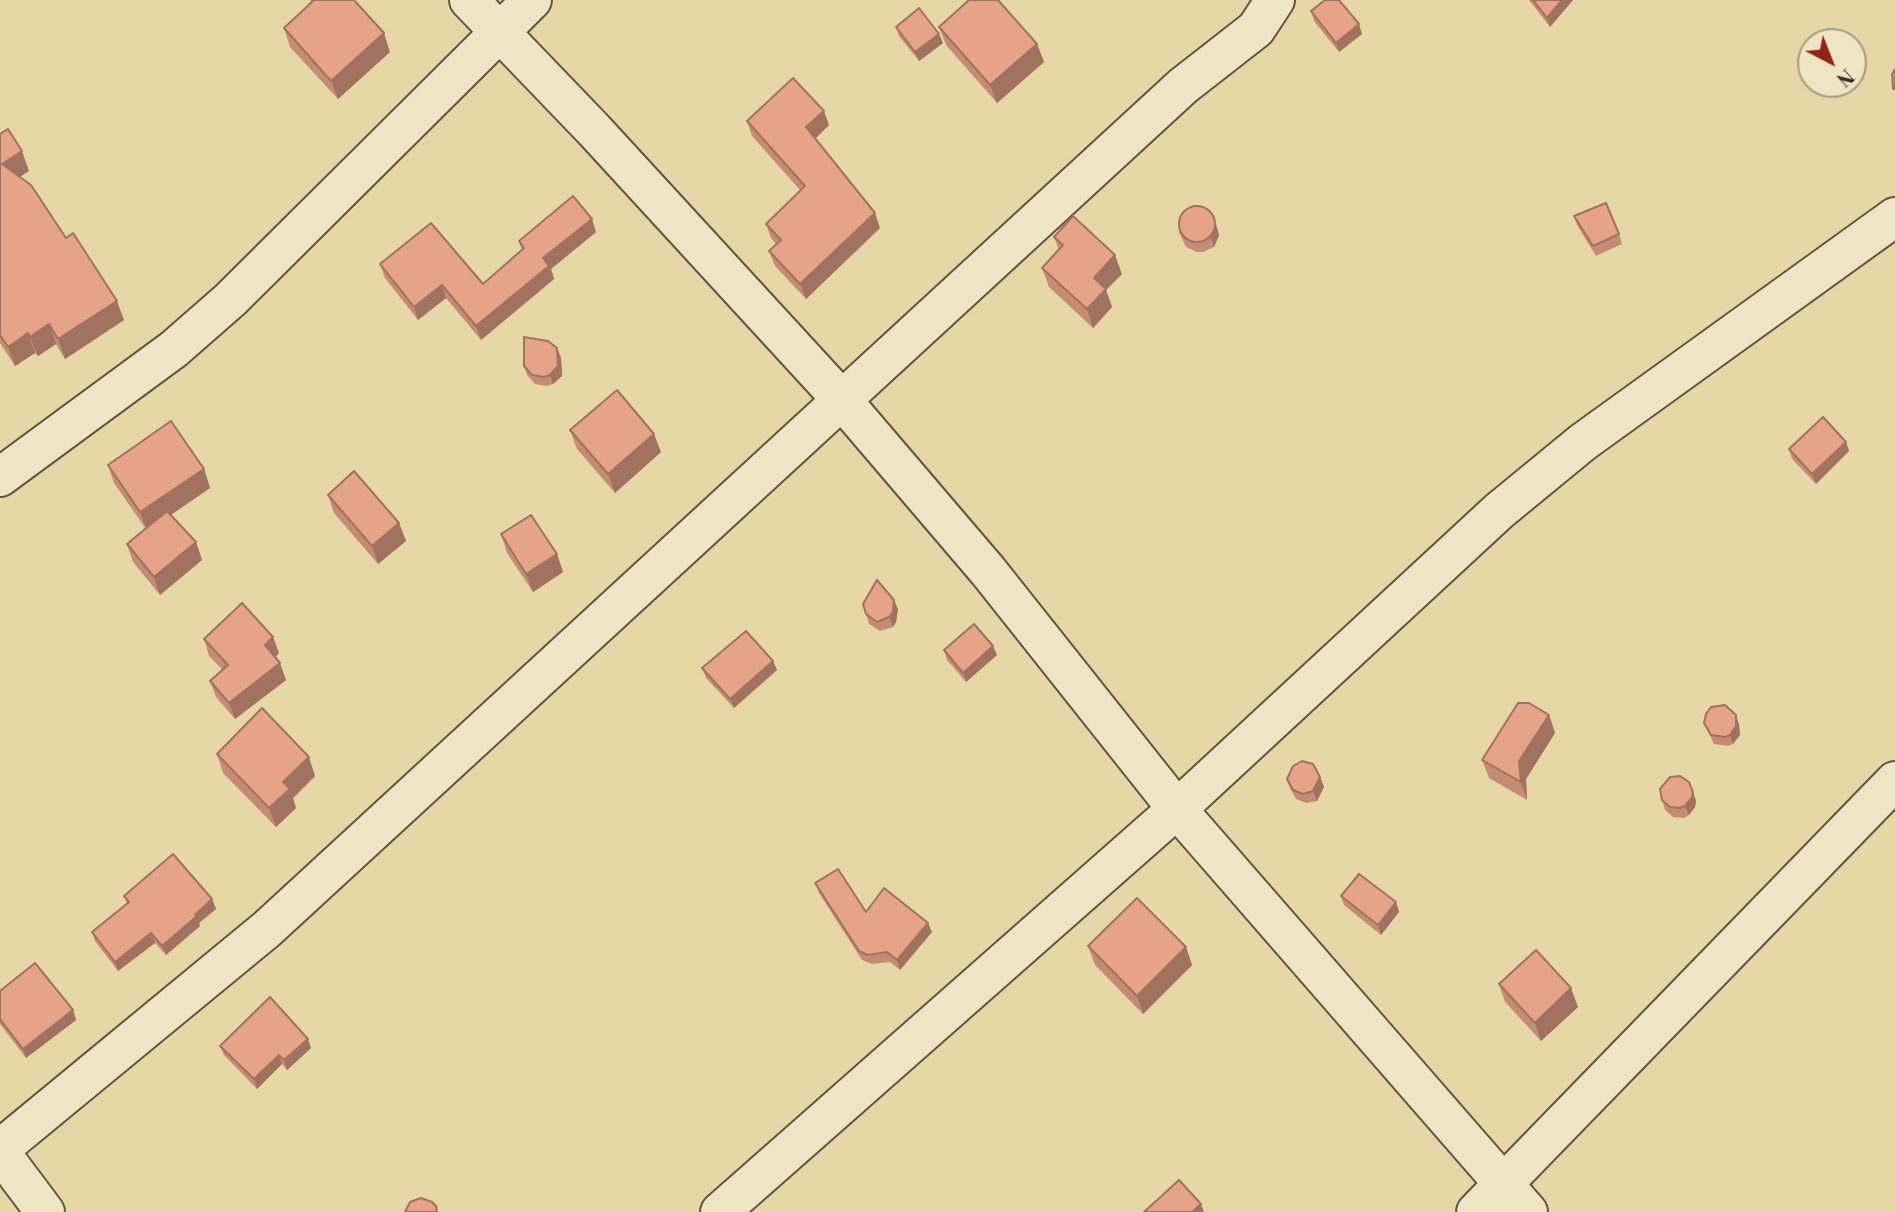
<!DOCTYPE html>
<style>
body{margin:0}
#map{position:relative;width:1895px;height:1212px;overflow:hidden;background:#e7d7a6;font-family:"Libre Bodoni",serif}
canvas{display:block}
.north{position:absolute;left:1797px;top:28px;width:70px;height:70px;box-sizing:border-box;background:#efe5c5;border:2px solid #a59a83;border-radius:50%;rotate:138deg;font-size:19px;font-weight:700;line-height:28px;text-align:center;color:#352a21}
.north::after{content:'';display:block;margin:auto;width:24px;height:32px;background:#8f2418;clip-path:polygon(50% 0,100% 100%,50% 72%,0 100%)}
</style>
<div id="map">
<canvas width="1895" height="1212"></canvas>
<div class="north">N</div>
</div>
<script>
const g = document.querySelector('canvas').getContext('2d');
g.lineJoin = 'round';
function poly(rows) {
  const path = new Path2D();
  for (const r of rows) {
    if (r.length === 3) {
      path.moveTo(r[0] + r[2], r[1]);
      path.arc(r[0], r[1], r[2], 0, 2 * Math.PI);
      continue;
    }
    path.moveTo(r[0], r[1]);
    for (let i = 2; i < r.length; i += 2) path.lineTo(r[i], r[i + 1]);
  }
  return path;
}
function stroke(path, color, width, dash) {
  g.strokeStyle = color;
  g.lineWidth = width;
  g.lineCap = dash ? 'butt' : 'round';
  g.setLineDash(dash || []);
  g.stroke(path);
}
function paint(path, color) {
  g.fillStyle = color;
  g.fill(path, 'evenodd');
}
const street = poly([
 [469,0,594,130,842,400,988,571,1177,809,1528,1212],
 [0,477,174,349,230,300,532,0],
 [0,1149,267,929,1183,86,1256,29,1275,0],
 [0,1152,45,1212],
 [720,1212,1177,809,1499,511,1583,442,1895,217],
 [1476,1212,1895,781]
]);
stroke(street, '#625542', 42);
stroke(street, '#efe5c5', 38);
paint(poly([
 [310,0,354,0,390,52,338,99,290,47,284,28,312,3],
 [1529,0,1573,0,1550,27],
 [1311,11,1362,34,1339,52,1314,21],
 [896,27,939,34,943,43,919,61,899,36],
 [939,27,1037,44,1044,62,997,103,946,45],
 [747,121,829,125,815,138,880,228,806,299,775,266,769,251,776,244,771,238,766,224,800,190,752,136],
 [0,134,29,171,20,177,66,238,124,320,65,359,56,344,38,356,35,353,15,366,0,343],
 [1213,214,1219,235,1214,247,1203,252,1197,252,1186,247,1179,232],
 [1574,216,1619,234,1622,244,1596,256,1577,225],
 [596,232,551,269,554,279,481,340,446,298,418,320,385,278,380,264,483,284,522,250,519,241],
 [1054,237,1122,274,1106,290,1112,307,1093,328,1049,287,1042,268,1059,250],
 [557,348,561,358,562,376,553,384,547,386,535,384,527,375,524,366],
 [570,430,661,452,615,493,577,449],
 [1846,442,1849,451,1816,484,1792,459,1789,449],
 [108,465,204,469,210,488,171,515,196,542,202,560,160,595,133,562,127,544,146,529,114,483],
 [328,495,399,523,406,541,378,564,334,513],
 [501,534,557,554,563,572,533,592,507,553],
 [863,604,898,609,896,622,893,627,880,631,869,624],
 [204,639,279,653,275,658,286,680,235,719,216,697,210,681,222,669,209,656],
 [944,650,997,655,966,682,947,660],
 [773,661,777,670,734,708,706,678,702,668],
 [1549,715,1555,733,1526,779,1527,800,1489,778,1482,760],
 [1736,715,1739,725,1740,735,1733,744,1728,746,1714,744,1704,723],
 [217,754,315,776,293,798,296,808,276,827,223,773],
 [1320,777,1324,787,1317,801,1306,803,1296,799,1290,788,1287,779],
 [1689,782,1696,801,1695,807,1689,815,1684,818,1673,817,1665,810,1662,800],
 [815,883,866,912,932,932,900,970,890,962,872,964,862,960,819,893],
 [124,896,212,899,216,909,199,923,200,926,166,955,155,943,118,971,95,941,92,932,127,904],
 [1341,896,1396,902,1399,912,1381,935,1344,905],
 [1088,946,1186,947,1192,965,1143,1014,1095,965],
 [1499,984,1578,1007,1541,1041,1505,1002],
 [0,991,73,1010,76,1020,26,1058,0,1024],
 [220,1046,311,1048,287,1070,282,1064,257,1089,224,1055]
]), '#c58c75');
paint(poly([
 [1562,0,1573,0,1550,27,1547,18],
 [1359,24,1362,34,1339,52,1336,43],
 [384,33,390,52,338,99,331,81],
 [939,34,943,43,919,61,915,52],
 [1037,44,1044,62,997,103,990,85],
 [824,111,829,125,812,142,806,127],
 [22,151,29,171,9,183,2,164],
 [875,213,880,228,806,299,800,284],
 [1213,214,1219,235,1214,247,1211,237],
 [592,219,596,232,551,269,554,279,481,340,476,326,543,258],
 [1115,255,1122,274,1106,290,1112,307,1093,328,1087,309,1094,278],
 [442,285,446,298,418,320,414,307],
 [117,301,124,320,65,359,58,339],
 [49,324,56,344,38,356,30,337],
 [28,333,35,353,15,366,8,347],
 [557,348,561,358,562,376,553,384,550,375],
 [654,434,661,452,615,493,608,474],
 [1846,442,1849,451,1816,484,1812,474],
 [204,469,210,488,147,531,140,512],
 [399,523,406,541,378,564,372,546],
 [196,542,202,560,160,595,154,577],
 [557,554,563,572,533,592,526,574],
 [894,600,898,609,896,622,893,627,889,617],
 [273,637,279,653,270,662,265,645],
 [993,646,997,655,966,682,963,673],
 [773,661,777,670,734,708,730,699],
 [280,663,286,680,235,719,229,703],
 [1549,715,1555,733,1526,779,1527,800,1521,782,1519,761],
 [1736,715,1739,725,1740,735,1733,744,1730,735],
 [309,757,315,776,293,798,296,808,276,827,269,808,283,782],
 [1320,777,1324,787,1317,801,1313,791],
 [1693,792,1696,801,1695,807,1689,815,1685,806],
 [212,899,216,909,199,923,200,926,166,955,162,946],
 [1396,902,1399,912,1381,935,1378,925],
 [928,923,932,932,900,970,897,960],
 [151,933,155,943,118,971,115,962],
 [1186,947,1192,965,1143,1014,1137,996],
 [1571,988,1578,1007,1541,1041,1535,1023],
 [73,1010,76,1020,26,1058,23,1049],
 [308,1039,311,1048,287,1070,284,1060],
 [279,1055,282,1064,257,1089,254,1079],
 [1201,1204,1204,1212,1192,1212]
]), '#a0725f');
const building = poly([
 [314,0,354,0,384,33,331,81,284,28,314,0],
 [969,0,998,0,1037,44,990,85,939,27,969,0],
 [1325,0,1339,0,1359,24,1336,43,1311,11,1325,0],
 [1533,0,1562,0,1547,18,1533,0],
 [919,8,939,34,915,52,896,27,919,8],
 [1895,69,1895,89,1893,89,1892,74,1895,69],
 [793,78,824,111,806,127,875,213,800,284,769,251,781,240,766,224,805,186,747,121,793,78],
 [8,129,22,151,2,164,31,185,66,238,73,233,117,301,58,339,49,324,30,337,28,333,8,347,0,335,0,134,8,129],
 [573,196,592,219,543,258,549,266,476,326,442,285,414,307,380,264,431,223,483,284,524,248,519,241,573,196],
 [1606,203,1619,234,1593,246,1574,216,1606,203],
 [1197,224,18],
 [1073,216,1115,255,1094,278,1106,289,1087,309,1042,268,1063,245,1054,237,1073,216],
 [524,337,548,341,557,348,558,366,550,375,544,377,532,375,524,366,524,337],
 [617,390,654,434,608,474,570,430,617,390],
 [1823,417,1846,442,1812,474,1789,449,1823,417],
 [171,421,204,469,140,512,108,465,171,421],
 [354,471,399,523,372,546,328,495,354,471],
 [167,511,196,542,154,577,127,544,167,511],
 [531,515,557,554,526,574,501,534,531,515],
 [877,580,894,600,893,612,889,617,877,622,866,614,863,604,877,580],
 [242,603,273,637,265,645,280,663,229,703,210,681,228,665,204,639,242,603],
 [974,624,993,646,963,673,944,650,974,624],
 [746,631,773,661,730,699,702,668,746,631],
 [1518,703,1529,703,1549,715,1519,761,1521,782,1482,760,1518,703],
 [1725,705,1736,715,1736,726,1730,735,1725,737,1711,735,1704,723,1706,714,1711,707,1725,705],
 [262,708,309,757,283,782,290,789,269,808,217,754,262,708],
 [1302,761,1313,764,1320,777,1313,791,1303,794,1293,790,1287,779,1293,766,1302,761],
 [1680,776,1689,782,1693,792,1692,797,1685,806,1680,808,1670,807,1662,800,1660,789,1670,777,1680,776],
 [173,854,212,899,195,915,197,916,162,946,151,933,115,962,92,932,129,902,124,896,173,854],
 [838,869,866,912,884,888,928,923,897,960,887,952,868,955,859,951,815,883,838,869],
 [1359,874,1396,902,1378,925,1341,896,1359,874],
 [1137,898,1186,947,1137,996,1088,946,1137,898],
 [1536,950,1571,988,1535,1023,1499,984,1536,950],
 [35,963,73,1010,23,1049,0,1019,0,991,35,963],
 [270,997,308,1039,284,1060,279,1055,254,1079,220,1046,270,997],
 [1179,1180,1201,1204,1192,1212,1144,1212,1179,1180],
 [421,1198,432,1202,436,1206,437,1212,405,1212,410,1202,421,1198]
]);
paint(building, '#e5a388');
stroke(building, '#a0725f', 2);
</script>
